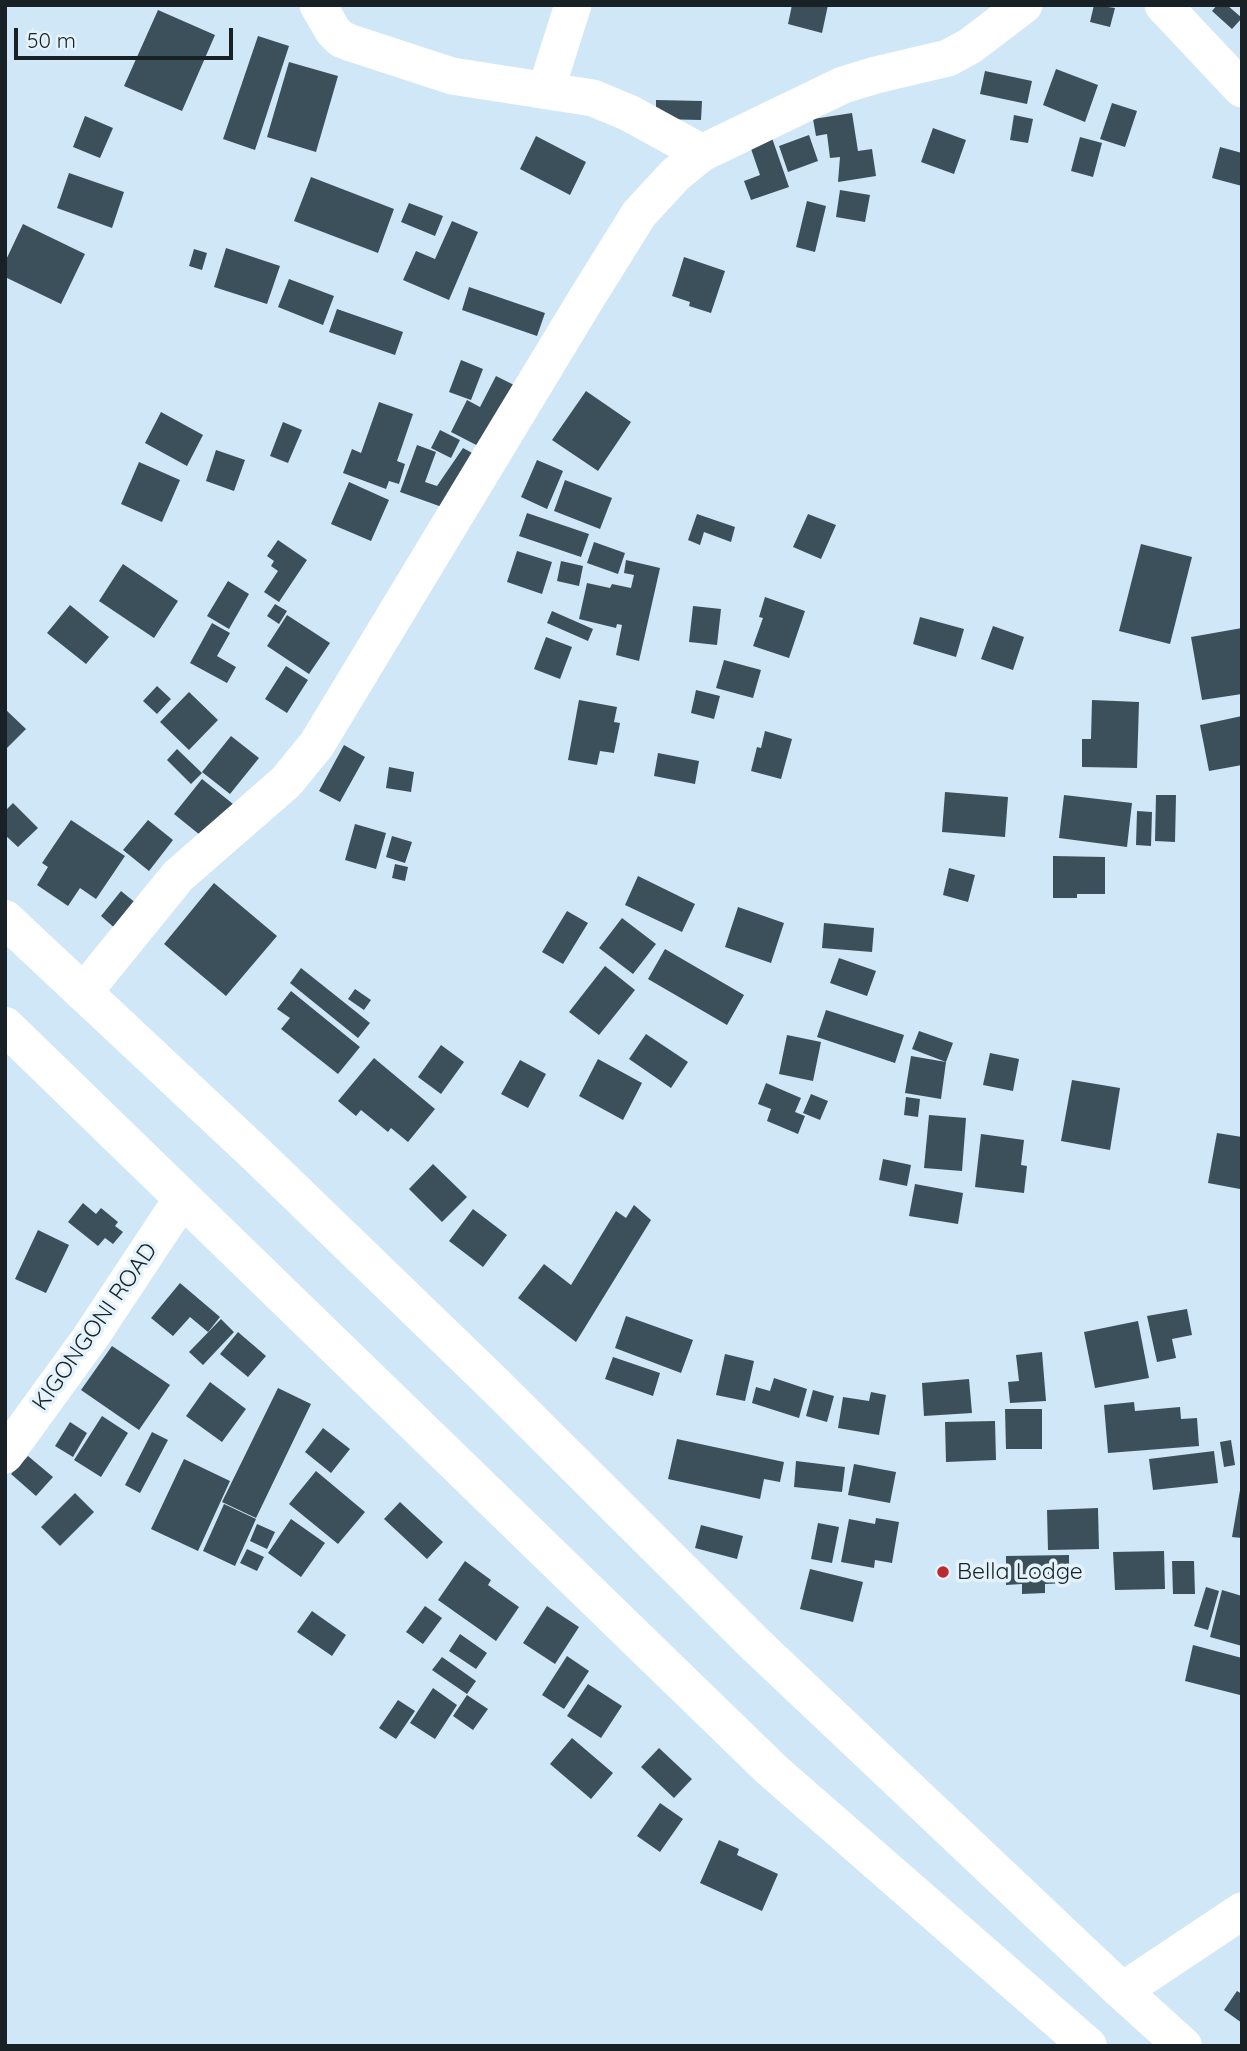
<!DOCTYPE html>
<style>
body{margin:0}
#map{position:relative;width:1247px;height:2051px;overflow:hidden;background:#cfe7f6;font-family:Quicksand,sans-serif}
canvas{display:block}
.frame{position:absolute;inset:0;border:7px solid #182126;pointer-events:none}
.scale{position:absolute;left:14px;top:28px;width:219px;height:32px;box-sizing:border-box;border:4px solid #182126;border-top:0;padding-left:9px;font-size:21px;line-height:24px;white-space:nowrap;color:#182126;-webkit-text-stroke:5px #e4f3fb;paint-order:stroke}
</style>
<div id="map">
<canvas width="1247" height="2051"></canvas>
<div class="frame"></div>
<div class="scale">50 m</div>
</div>
<script>
const g = document.querySelector('canvas').getContext('2d');
g.lineJoin = 'round';
function paint(path, color) {
  g.fillStyle = color;
  g.fill(path, 'evenodd');
}
function poly(rows) {
  const path = new Path2D();
  for (const r of rows) {
    path.moveTo(r[0], r[1]);
    for (let i = 2; i < r.length; i += 2) path.lineTo(r[i], r[i + 1]);
  }
  return path;
}
function stroke(path, color, width, dash) {
  g.strokeStyle = color;
  g.lineWidth = width;
  g.lineCap = dash ? 'butt' : 'round';
  g.setLineDash(dash || []);
  g.stroke(path);
}
function label(font, color, halo, rows, align = 'center') {
  g.font = font + ' Quicksand,sans-serif';
  g.lineWidth = 7;
  g.setLineDash([]);
  g.textBaseline = 'middle';
  g.strokeStyle = halo;
  g.fillStyle = color;
  for (const [text, x, y, turn = 0] of rows) {
    g.save();
    g.translate(x, y);
    g.rotate((+turn || 0) * Math.PI / 180);
    g.textAlign = isNaN(turn) ? turn : align;
    if (halo) g.strokeText(text, 0, 0);
    g.fillText(text, 0, 0);
    g.restore();
  }
}
paint(poly([
 [792,5,828,5,822,33,788,24],
 [1094,5,1115,8,1110,27,1090,22],
 [1217,5,1227,5,1242,18,1232,29,1212,11],
 [158,10,215,35,182,111,124,86],
 [258,36,289,46,255,150,223,139],
 [289,62,338,76,316,152,267,137],
 [1056,69,1098,85,1085,122,1043,105],
 [985,71,1032,81,1027,104,980,94],
 [656,100,702,101,701,120,656,119],
 [1112,103,1137,111,1125,147,1100,139],
 [852,113,858,151,872,149,876,176,838,182,840,157,830,158,827,134,816,136,813,119],
 [1014,115,1033,119,1028,143,1010,140],
 [85,116,113,128,100,158,73,147],
 [933,128,966,140,954,174,921,162],
 [809,135,818,161,788,172,779,146],
 [536,136,586,162,570,195,520,169],
 [1080,137,1102,143,1093,177,1071,171],
 [772,138,789,187,751,200,744,181,760,175,750,146],
 [1220,147,1242,153,1242,186,1212,178],
 [69,173,124,192,112,228,57,208],
 [311,177,394,209,378,253,294,221],
 [840,190,870,195,865,222,836,217],
 [807,201,826,206,815,252,796,247],
 [409,203,443,216,435,236,401,222],
 [452,221,478,232,449,300,403,280,416,251,435,259],
 [23,224,85,254,61,304,5,277,5,262],
 [226,248,280,266,267,304,214,287],
 [194,249,207,253,202,270,189,266],
 [684,257,725,271,711,313,689,306,690,302,672,296],
 [289,279,334,296,323,325,278,307],
 [469,287,545,313,537,336,462,310],
 [337,309,403,332,395,355,329,332],
 [461,360,483,369,471,400,449,392],
 [496,376,520,388,488,451,451,432,467,400,480,407],
 [586,391,631,422,598,471,552,440],
 [379,402,413,414,397,461,405,464,399,484,389,481,386,489,343,473,352,449,361,453],
 [161,412,203,435,187,466,145,443],
 [283,422,302,430,288,463,270,456],
 [440,430,460,440,451,458,431,448],
 [417,445,436,452,425,482,437,486,463,448,487,461,456,512,400,492],
 [216,450,245,460,234,491,206,481],
 [537,460,563,471,547,509,521,497],
 [139,462,180,480,162,522,121,504],
 [565,480,612,498,600,529,554,511],
 [349,482,389,500,371,541,331,524],
 [527,513,589,534,581,557,519,536],
 [697,514,735,527,731,542,704,532,700,545,688,540],
 [808,514,836,525,821,559,793,547],
 [278,540,307,560,279,602,264,592,278,571,271,566,274,561,267,556],
 [594,542,625,553,618,574,587,563],
 [1141,544,1192,557,1170,644,1119,631],
 [517,551,552,562,542,594,507,582],
 [626,560,660,568,639,661,616,655,622,625,617,624,616,628,579,619,587,583,610,588,612,584,631,588,634,575,624,573],
 [561,561,583,566,579,586,557,581],
 [123,564,178,601,154,638,99,601],
 [228,581,249,594,229,629,207,616],
 [765,597,805,611,789,658,753,646,763,618,759,617],
 [275,604,287,611,279,624,267,616],
 [70,605,109,637,86,664,47,633],
 [693,606,721,609,717,645,689,642],
 [552,611,593,629,588,641,547,623],
 [287,615,330,643,309,674,267,646],
 [920,617,964,629,956,657,913,644],
 [212,623,230,633,217,656,236,667,227,683,190,663],
 [993,626,1024,637,1013,670,981,659],
 [1242,628,1242,694,1202,700,1191,637],
 [546,637,572,647,560,679,534,669],
 [724,660,761,670,753,698,716,688],
 [286,666,308,680,287,713,265,699],
 [157,686,171,699,157,714,143,701],
 [696,690,720,696,714,719,691,713],
 [189,692,218,720,189,750,160,722],
 [579,700,617,707,614,722,620,723,614,753,600,751,597,765,568,760],
 [1092,700,1139,702,1137,768,1082,767,1082,739,1091,739],
 [5,709,26,729,5,750],
 [1242,716,1242,765,1209,771,1200,725],
 [765,731,792,739,781,779,751,771,757,747,761,748],
 [231,736,259,758,230,794,202,772],
 [344,745,365,757,340,802,319,791],
 [177,749,202,773,191,784,167,760],
 [658,753,699,761,695,784,654,776],
 [389,767,414,772,411,792,386,788],
 [202,779,233,804,205,839,174,814],
 [945,792,1008,797,1005,837,942,832],
 [1064,795,1132,803,1127,847,1059,838],
 [1156,795,1176,795,1175,842,1155,841],
 [13,803,38,828,18,847,5,835,5,811],
 [1137,811,1152,812,1151,846,1136,845],
 [71,820,125,856,96,899,80,888,68,906,37,885,48,867,42,863],
 [148,820,173,840,149,871,123,850],
 [355,824,386,833,376,869,345,860],
 [392,836,412,842,405,863,386,857],
 [1053,856,1105,857,1105,894,1077,894,1077,898,1053,898],
 [395,864,408,867,405,881,392,878],
 [949,868,975,875,968,902,943,895],
 [638,876,695,904,682,932,625,905],
 [214,883,277,936,226,996,164,944],
 [121,891,137,904,117,930,101,916],
 [738,907,784,923,771,963,725,947],
 [567,911,588,923,563,964,542,952],
 [622,918,656,944,633,974,599,948],
 [824,923,874,928,872,952,822,948],
 [665,949,744,995,727,1025,648,979],
 [839,958,876,971,867,996,830,983],
 [605,966,635,990,599,1035,569,1012],
 [301,968,370,1023,358,1038,290,983],
 [355,989,371,1000,364,1010,348,999],
 [291,991,360,1047,338,1074,281,1029,290,1018,277,1009],
 [826,1010,904,1035,895,1063,817,1037],
 [919,1031,953,1043,946,1062,941,1099,905,1093,911,1056,946,1062,912,1049],
 [646,1034,688,1062,671,1088,629,1059],
 [787,1035,821,1042,813,1081,779,1074],
 [441,1045,464,1062,441,1094,418,1077],
 [990,1053,1019,1059,1013,1091,983,1085],
 [374,1058,435,1109,408,1142,391,1128,388,1132,361,1110,356,1116,338,1101],
 [598,1059,642,1083,623,1120,579,1096],
 [520,1060,546,1074,528,1108,501,1094],
 [1072,1080,1120,1088,1110,1150,1061,1141],
 [766,1083,801,1098,795,1112,805,1116,798,1134,767,1121,771,1109,758,1104],
 [811,1094,828,1101,820,1120,803,1113],
 [906,1097,920,1099,918,1117,904,1115],
 [929,1115,966,1118,962,1171,924,1168],
 [1217,1133,1242,1137,1240,1189,1208,1183],
 [981,1134,1024,1140,1021,1165,1027,1166,1024,1193,975,1187],
 [883,1159,911,1165,907,1186,879,1180],
 [433,1164,467,1197,442,1222,409,1189],
 [915,1184,963,1193,958,1224,909,1216],
 [83,1203,96,1214,101,1208,118,1222,115,1226,123,1232,113,1244,105,1238,98,1246,68,1222],
 [634,1205,651,1220,576,1342,518,1298,544,1264,571,1285,616,1211,626,1218],
 [473,1209,507,1235,483,1267,449,1241],
 [38,1230,69,1245,46,1293,15,1279],
 [180,1283,220,1317,208,1332,190,1317,173,1336,151,1318],
 [1187,1309,1192,1335,1172,1339,1176,1358,1157,1362,1147,1316],
 [626,1316,693,1340,681,1373,615,1348],
 [221,1319,234,1332,203,1365,189,1352],
 [1138,1321,1149,1378,1095,1388,1084,1332],
 [238,1332,266,1356,248,1377,220,1354],
 [112,1346,170,1385,139,1430,81,1390],
 [1042,1352,1046,1401,1010,1403,1008,1382,1019,1381,1016,1355],
 [725,1354,754,1361,745,1401,716,1395],
 [613,1357,660,1373,653,1396,605,1379],
 [774,1378,807,1389,799,1418,752,1403,756,1387,770,1391],
 [969,1379,972,1413,924,1416,922,1383],
 [210,1382,246,1409,222,1442,186,1416],
 [278,1388,311,1404,256,1518,222,1502],
 [813,1390,834,1396,827,1422,806,1416],
 [871,1392,886,1395,879,1435,838,1428,843,1397,869,1401],
 [1134,1402,1135,1411,1180,1407,1181,1419,1197,1418,1199,1446,1108,1453,1104,1405],
 [1005,1409,1042,1409,1042,1449,1006,1449],
 [102,1416,128,1433,101,1477,74,1460],
 [995,1421,996,1460,946,1462,945,1422],
 [70,1422,87,1433,73,1457,55,1446],
 [323,1428,350,1449,331,1473,305,1452],
 [152,1432,168,1440,140,1493,125,1485],
 [677,1439,784,1462,780,1482,764,1479,760,1499,668,1479],
 [1231,1440,1235,1465,1224,1467,1220,1442],
 [1214,1451,1218,1483,1153,1490,1149,1459],
 [28,1456,53,1477,36,1496,11,1474],
 [184,1459,230,1481,198,1551,151,1529],
 [796,1461,845,1467,842,1492,794,1487],
 [854,1464,896,1472,890,1503,848,1495],
 [316,1471,365,1512,338,1544,289,1504],
 [1240,1490,1242,1490,1242,1538,1232,1537],
 [75,1493,94,1512,60,1546,41,1527],
 [400,1502,443,1542,427,1559,384,1519],
 [224,1504,256,1519,235,1566,203,1551],
 [1098,1508,1099,1549,1048,1550,1047,1510],
 [876,1518,899,1522,892,1563,875,1560,874,1568,841,1562,849,1519,875,1524],
 [291,1519,325,1543,301,1577,268,1553],
 [818,1523,839,1527,832,1563,811,1559],
 [257,1524,275,1532,267,1549,250,1541],
 [701,1525,743,1536,737,1559,695,1548],
 [247,1549,264,1557,257,1571,240,1563],
 [1164,1551,1165,1589,1115,1590,1113,1552],
 [1069,1555,1069,1583,1045,1584,1045,1593,1022,1594,1022,1584,1006,1585,1006,1556],
 [465,1561,491,1580,488,1585,519,1607,496,1641,438,1600],
 [1172,1561,1194,1561,1195,1594,1173,1594],
 [810,1569,863,1582,853,1622,800,1609],
 [1206,1587,1219,1591,1208,1630,1194,1626],
 [1222,1590,1242,1596,1242,1646,1210,1637],
 [425,1606,442,1618,423,1644,406,1632],
 [547,1606,579,1627,555,1664,523,1643],
 [312,1611,346,1635,332,1656,297,1632],
 [460,1634,487,1653,476,1669,449,1651],
 [1193,1645,1242,1658,1240,1695,1185,1681],
 [567,1656,589,1671,564,1709,542,1695],
 [442,1657,476,1681,467,1694,432,1670],
 [588,1684,622,1706,601,1738,567,1716],
 [433,1688,457,1705,435,1739,410,1723],
 [467,1695,488,1709,473,1730,453,1716],
 [398,1700,415,1711,396,1739,379,1728],
 [572,1738,613,1773,591,1799,550,1764],
 [659,1748,692,1779,674,1798,641,1767],
 [660,1803,683,1819,660,1852,637,1836],
 [719,1840,739,1849,737,1855,778,1874,762,1911,700,1883],
 [1237,1991,1242,1994,1242,2023,1224,2010]
]), '#3c505c');
stroke(poly([
 [318,5,333,31,341,39,351,43,452,76,593,98,629,113,702,153],
 [1163,5,1242,89],
 [546,90,573,5],
 [83,993,178,876,286,782,317,744,583,304,639,214,675,175,702,153,843,85,876,75,948,58,970,46,1024,5],
 [5,1455,90,1338,182,1199],
 [1122,1991,1242,1911]
]), '#fff', 37);
stroke(poly([
 [5,919,258,1156,495,1385,756,1645,1122,1991,1183,2046],
 [5,1026,772,1770,1088,2046]
]), '#fff', 38);
for (const [x, y, r, color] of [
 [943,1572,7,"#ba2a2e"]
]) {
  const dot = new Path2D();
  dot.arc(x, y, r, 0, 2 * Math.PI);
  g.fillStyle = color;
  g.fill(dot);
  stroke(dot, '#e4f3fb', 2.5);
}
label('23px', '#182126', '#e4f3fb', [
 ["KIGONGONI ROAD",95,1327,-55]
]);
label('23px', '#182126', '#e4f3fb', [
 ["Bella Lodge",957,1572]
], 'left');
</script>
